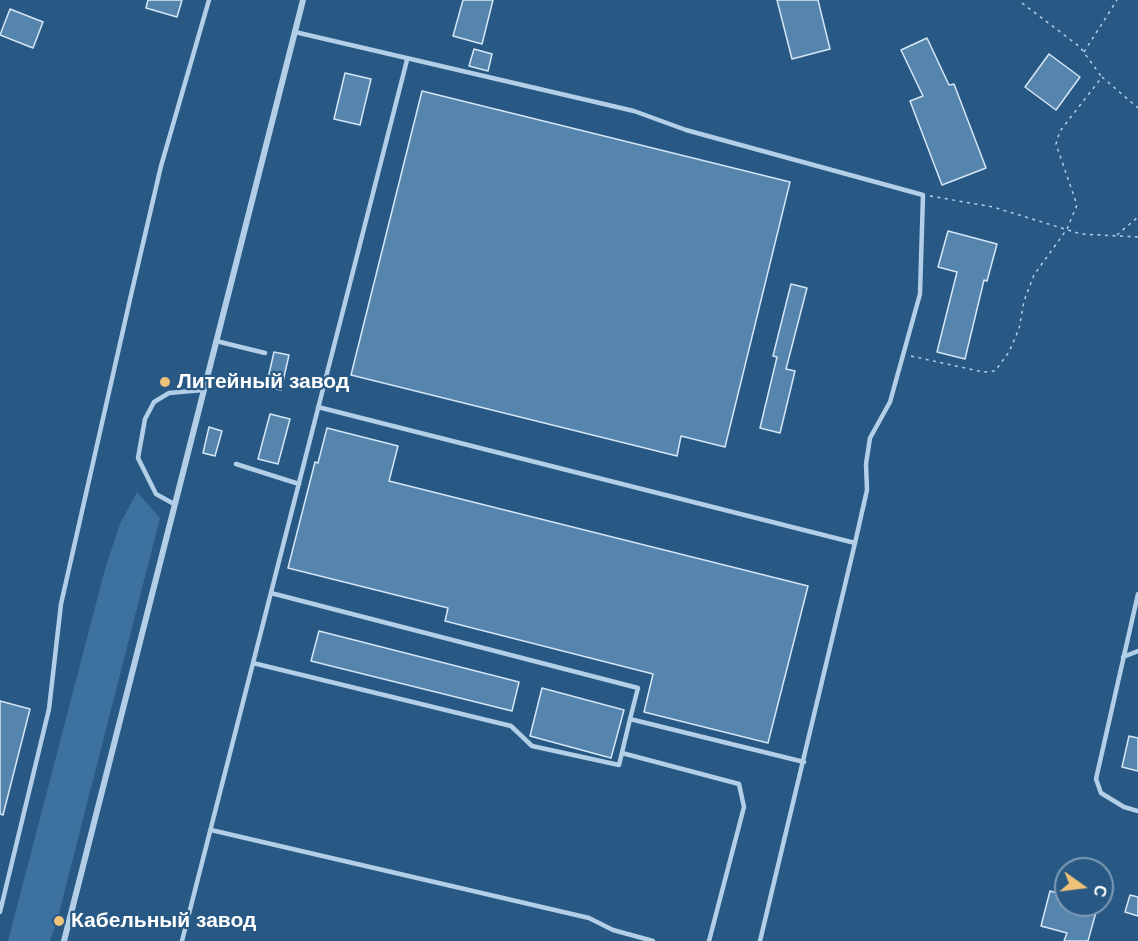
<!DOCTYPE html>
<meta charset="utf-8">
<style>
body{margin:0}
#map{position:relative;width:1138px;height:941px;overflow:hidden;background:#285884;font-family:Arial,sans-serif}
canvas{display:block}
.north{position:absolute;left:1054px;top:857px;width:60px;height:60px;box-sizing:border-box;background:#285884;border:2px solid #7e9bb5;border-radius:50%;rotate:104deg;font-size:16px;font-weight:700;line-height:24px;text-align:center;color:#fff}
.north::after{content:'';display:block;margin:auto;width:21px;height:27px;background:#eec278;clip-path:polygon(50% 0,100% 100%,50% 72%,0 100%)}
</style>
<div id="map">
<canvas width="1138" height="941"></canvas>
<div class="north">С</div>
</div>
<script>
const g = document.querySelector('canvas').getContext('2d');
g.lineJoin = 'round';
function paint(path, color) {
  g.fillStyle = color;
  g.fill(path, 'evenodd');
}
function poly(rows) {
  const path = new Path2D();
  for (const r of rows) {
    path.moveTo(r[0], r[1]);
    for (let i = 2; i < r.length; i += 2) path.lineTo(r[i], r[i + 1]);
  }
  return path;
}
function stroke(path, color, width, dash) {
  g.strokeStyle = color;
  g.lineWidth = width;
  g.lineCap = dash ? 'butt' : 'round';
  g.setLineDash(dash || []);
  g.stroke(path);
}
function label(font, color, halo, rows, align = 'center') {
  g.font = font + ' Arial,sans-serif';
  g.lineWidth = 4.5;
  g.setLineDash([]);
  g.textBaseline = 'middle';
  g.strokeStyle = halo;
  g.fillStyle = color;
  for (const [text, x, y, turn = 0] of rows) {
    g.save();
    g.translate(x, y);
    g.rotate((+turn || 0) * Math.PI / 180);
    g.textAlign = isNaN(turn) ? turn : align;
    if (halo) g.strokeText(text, 0, 0);
    g.fillText(text, 0, 0);
    g.restore();
  }
}
paint(poly([
 [137,492,160,518,57,921,50,941,8,941,105,569,120,524]
]), '#3d72a0');
const building = poly([
 [148,0,182,0,177,17,146,8,148,0],
 [463,0,493,0,482,44,453,36,463,0],
 [777,0,818,0,830,49,792,59,777,0],
 [10,9,43,22,33,48,0,35,10,9],
 [927,38,949,85,954,84,986,168,942,185,910,101,923,96,901,50,927,38],
 [474,49,492,54,488,71,469,66,474,49],
 [1049,54,1080,77,1056,110,1025,87,1049,54],
 [345,73,371,79,360,125,334,119,345,73],
 [422,91,790,182,725,447,681,436,677,456,351,375,422,91],
 [948,231,997,244,987,281,984,280,965,359,937,352,957,272,938,267,948,231],
 [791,284,807,288,786,369,795,371,780,433,760,428,777,357,773,356,791,284],
 [274,352,289,355,281,390,266,387,274,352],
 [270,414,290,419,278,464,258,459,270,414],
 [209,427,222,431,215,456,203,453,209,427],
 [327,428,398,446,389,481,808,586,768,743,644,712,653,674,445,621,448,608,288,568,315,462,318,463,327,428],
 [319,631,519,682,512,711,311,661,319,631],
 [542,688,624,710,611,758,530,736,542,688],
 [0,701,30,709,3,815,0,814,0,701],
 [1129,736,1138,738,1138,771,1122,767,1129,736],
 [1050,891,1064,895,1061,905,1098,905,1088,941,1064,941,1067,933,1041,926,1050,891],
 [1130,895,1138,897,1138,916,1125,912,1130,895]
]);
paint(building, '#5584ad');
stroke(building, '#d5e7f6', 1.5);
stroke(poly([
 [1022,3,1080,47,1101,76],
 [1084,52,1117,0],
 [930,196,993,207,1081,234,1138,237],
 [1117,235,1138,217],
 [911,356,983,372,995,371,1009,352,1019,329,1024,301,1034,275,1067,229,1077,205,1056,144,1060,131,1102,77,1138,108]
]), '#b2cfe7', 1.5, [3, 4.5]);
stroke(poly([
 [295,32,634,111,686,130,923,195,920,294,890,402,870,438,866,464,867,490,855,543,318,407],
 [216,341,265,353],
 [236,464,299,484],
 [174,504,156,494,138,458,145,419,154,402,169,393,203,390],
 [271,593,638,688,630,719,804,762],
 [1138,594,1096,779,1101,793,1124,807,1138,811],
 [1123,657,1138,651],
 [253,663,511,726,532,746,619,765,630,719],
 [622,753,739,784,744,807,709,941],
 [211,830,589,918,613,930,653,941],
 [0,912,49,709,61,604,131,295,161,166,209,0],
 [182,941,407,60],
 [760,941,855,543]
]), '#b2cfe7', 4.5);
stroke(poly([
 [64,941,303,0]
]), '#b2cfe7', 6);
for (const [x, y, r, color] of [
 [165,382,6,"#eec278"],
 [59,921,6,"#eec278"]
]) {
  const dot = new Path2D();
  dot.arc(x, y, r, 0, 2 * Math.PI);
  g.fillStyle = color;
  g.fill(dot);
  stroke(dot, '#285884', 2);
}
label('bold 21px', '#fff', '#285884', [
 ["Литейный завод",177,382],
 ["Кабельный завод",71,921]
], 'left');
</script>
